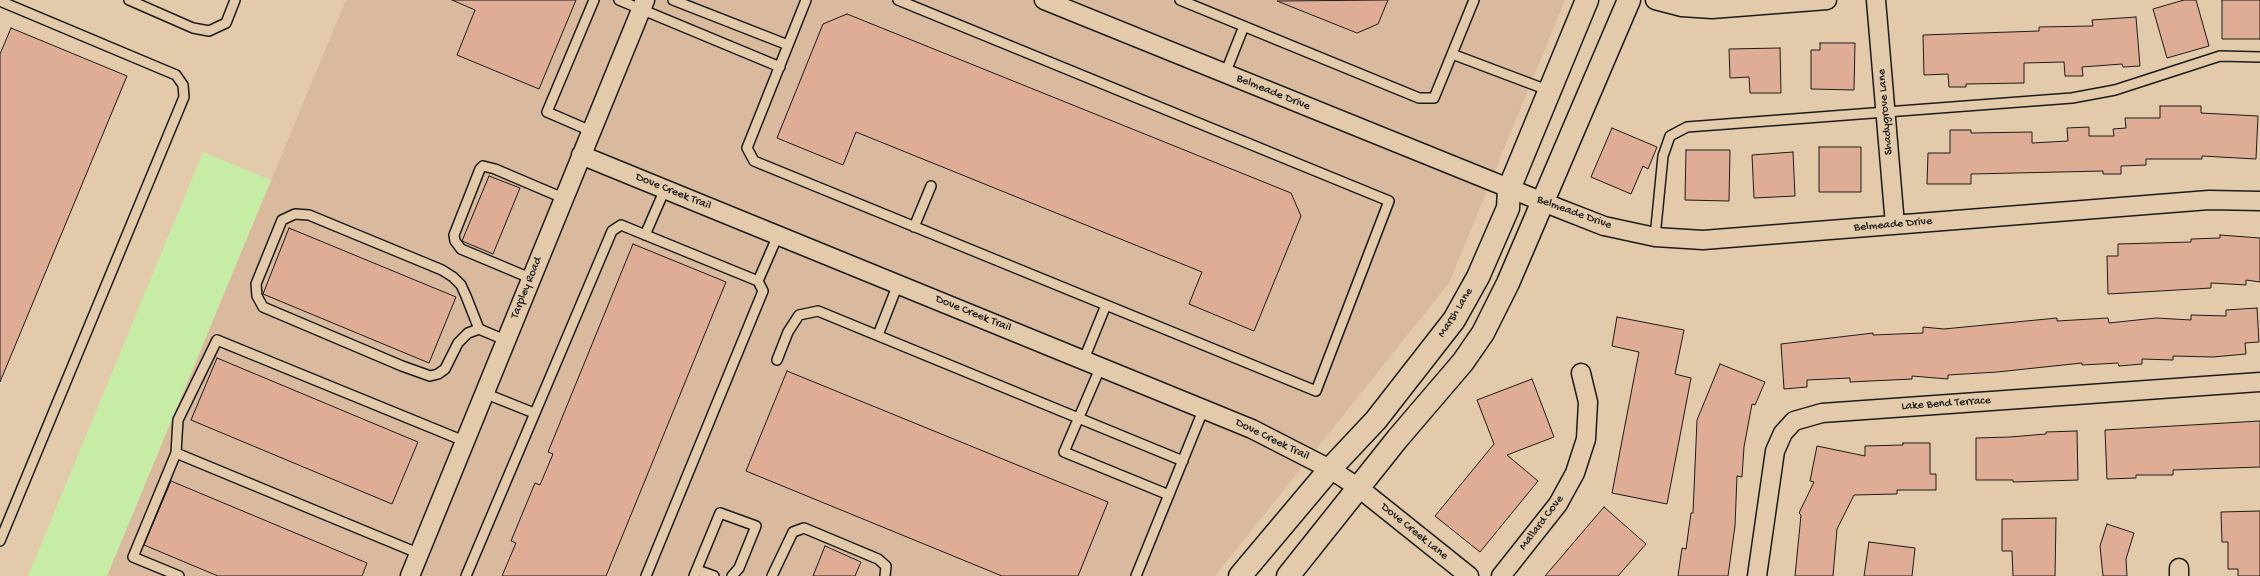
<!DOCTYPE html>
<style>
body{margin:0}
canvas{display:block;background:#e2caab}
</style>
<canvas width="2260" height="576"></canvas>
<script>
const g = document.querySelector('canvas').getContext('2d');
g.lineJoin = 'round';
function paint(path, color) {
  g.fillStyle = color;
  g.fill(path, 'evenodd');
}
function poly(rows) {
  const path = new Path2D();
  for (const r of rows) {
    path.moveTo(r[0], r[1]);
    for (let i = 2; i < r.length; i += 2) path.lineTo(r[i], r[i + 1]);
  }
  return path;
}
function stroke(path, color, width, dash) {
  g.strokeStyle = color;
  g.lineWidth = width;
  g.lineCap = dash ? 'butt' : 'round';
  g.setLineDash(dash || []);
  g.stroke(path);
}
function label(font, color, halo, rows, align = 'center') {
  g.font = font + ' "Gochi Hand",sans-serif';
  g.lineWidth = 3.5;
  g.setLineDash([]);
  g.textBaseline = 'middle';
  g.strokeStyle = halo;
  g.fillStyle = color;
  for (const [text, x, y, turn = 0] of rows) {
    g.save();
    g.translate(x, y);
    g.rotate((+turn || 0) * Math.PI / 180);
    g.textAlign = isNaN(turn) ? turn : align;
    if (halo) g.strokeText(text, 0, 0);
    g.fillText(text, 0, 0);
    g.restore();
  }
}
paint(poly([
 [346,0,1565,0,1449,283,1215,576,107,576]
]), '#d9ba9f');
paint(poly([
 [203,152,271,180,107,576,28,576]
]), '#c7eca6');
const building = poly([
 [452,0,576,0,539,89,457,55,475,10,452,0],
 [1388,0,1378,24,1357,33,1277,1,1388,0],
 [2184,0,2196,0,2209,46,2167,58,2153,9,2184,0],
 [2222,0,2260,0,2260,39,2222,39,2222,0],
 [847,14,1291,193,1301,216,1254,331,1189,304,1202,272,856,132,843,165,777,138,823,24,847,14],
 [2136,17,2140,66,2123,67,2122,64,2082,67,2083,76,2065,76,2064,62,2024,63,2024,83,1966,84,1966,87,1949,87,1948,74,1924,75,1923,35,2039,31,2039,27,2093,26,2092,20,2136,17],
 [11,28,127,76,0,382,0,54,11,28],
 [1820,43,1855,43,1854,90,1811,89,1811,50,1820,50,1820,43],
 [1780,48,1781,93,1750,93,1749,77,1730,78,1729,49,1780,48],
 [2160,106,2201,106,2201,113,2258,116,2256,159,2202,156,2202,159,2146,159,2146,165,2121,166,2121,174,2103,174,2103,171,1971,174,1971,184,1927,184,1928,153,1950,153,1950,130,1971,130,1971,133,2032,132,2032,143,2068,141,2067,128,2089,127,2089,136,2114,136,2113,129,2126,128,2125,118,2160,118,2160,106],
 [1612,128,1657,147,1648,169,1643,166,1631,194,1591,177,1612,128],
 [1819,147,1861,147,1861,192,1819,192,1819,147],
 [1686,150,1730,150,1729,201,1685,200,1686,150],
 [1793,152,1795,196,1754,198,1752,155,1793,152],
 [489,176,520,188,493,254,462,241,489,176],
 [289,228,456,297,429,363,263,294,289,228],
 [2220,235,2260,238,2260,282,2246,280,2246,285,2211,283,2211,288,2108,294,2107,256,2118,256,2118,244,2191,242,2191,239,2220,238,2220,235],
 [633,244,726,282,606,576,502,576,516,543,511,541,535,483,540,485,553,454,548,452,633,244],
 [2257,308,2259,342,2245,343,2246,354,2213,357,2173,356,2173,360,2142,359,2142,364,2119,366,2118,363,2082,365,2082,363,1997,372,1948,375,1948,379,1912,376,1912,379,1850,382,1850,378,1807,380,1807,387,1784,389,1781,344,1873,333,1873,335,1923,333,1923,327,1944,329,2057,318,2057,321,2108,318,2109,323,2156,318,2191,320,2191,315,2226,316,2226,310,2257,308],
 [1617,317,1684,330,1675,374,1691,378,1667,504,1612,493,1639,352,1612,346,1617,317],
 [217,358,418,442,392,504,191,420,217,358],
 [1720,364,1765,382,1755,405,1752,404,1744,447,1742,477,1737,476,1735,526,1728,576,1678,576,1682,548,1686,549,1691,513,1693,513,1697,420,1720,364],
 [787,371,1108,502,1078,576,1002,576,746,471,787,371],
 [1532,379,1554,437,1507,455,1538,481,1480,552,1435,516,1494,444,1477,400,1532,379],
 [2260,421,2260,467,2173,470,2173,475,2136,475,2136,478,2107,479,2105,430,2260,421],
 [2077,431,2078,480,2013,482,2013,480,1976,480,1976,438,2010,437,2046,434,2046,432,2077,431],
 [1903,443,1930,443,1930,474,1936,474,1936,490,1897,490,1897,494,1854,495,1837,529,1833,576,1795,576,1801,515,1799,513,1814,482,1810,481,1817,446,1865,456,1865,446,1903,445,1903,443],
 [171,481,367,563,362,576,218,576,144,545,171,481],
 [1604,507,1646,544,1618,576,1545,576,1604,507],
 [2260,511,2260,576,2238,576,2238,569,2228,569,2228,542,2222,542,2221,512,2260,511],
 [2056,518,2055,576,2013,576,2012,551,2002,551,2002,519,2056,518],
 [2107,524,2134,533,2126,559,2127,576,2103,576,2100,546,2107,524],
 [1869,542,1915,548,1912,576,1864,576,1869,542],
 [825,546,861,562,855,576,813,576,825,546]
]);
paint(building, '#dfac95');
stroke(building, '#1c1c1c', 1);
const lane = poly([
 [129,0,193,28,209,31,226,23,235,0],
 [619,0,780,67],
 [673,0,788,45],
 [806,0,747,148,754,161,1106,305,1084,359],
 [898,0,1389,201,1316,391,1106,305],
 [1180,0,1419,98,1434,98,1452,54,1550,91],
 [0,1,176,75,183,85,184,97,0,541],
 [1452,54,1474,0],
 [1225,74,1244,26],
 [591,131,547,112,594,0],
 [914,227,931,186],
 [645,235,665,189],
 [1655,237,1663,156,1670,136,1687,127,2072,98,2115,90,2220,56,2260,57],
 [530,278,461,249,455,241,454,235,480,169,483,166,495,169,563,198],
 [758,281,778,235],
 [479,329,466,296,461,285,453,277,442,270,309,215,295,214,282,220,256,284,257,296,263,307,402,366,430,376,438,374,445,369,458,343,468,333,479,329,505,340],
 [878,335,898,284],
 [777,360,788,332,799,315,818,311,1183,461],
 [1101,366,1064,452,1169,495],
 [484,393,534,413],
 [176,453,178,420,217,340,464,441],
 [697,570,714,576],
 [179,576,133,557,176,453,420,554],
 [466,576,612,231,621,225,758,281,763,291,646,576],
 [694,576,720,513,756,526,739,568,732,576],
 [772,576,793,532,804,528,878,559,886,566,885,576],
 [1136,576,1204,408]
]);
const street = poly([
 [1044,0,1558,208,1604,226,1655,237,1703,240,2209,200,2260,201],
 [1655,0,1682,7,1712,9,1827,0],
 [1876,0,1895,225],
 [581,155,1252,429,1330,469,1359,488,1469,576],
 [2179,568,2179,576],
 [410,576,645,0],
 [1501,576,1558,504,1575,473,1586,439,1588,402,1581,373],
 [1757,576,1775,451,1783,433,1794,421,1822,413,2260,382]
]);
const secondary = poly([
 [1240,576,1330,469,1376,420,1454,320,1478,277,1508,208,1509,189,1587,0],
 [1288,576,1398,438,1463,362,1483,333,1508,283,1629,0]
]);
stroke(lane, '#1c1c1c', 12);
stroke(street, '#1c1c1c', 21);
stroke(secondary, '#1c1c1c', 25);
stroke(lane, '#e2caab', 9);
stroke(street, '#e2caab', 18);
stroke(secondary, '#e2caab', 22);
label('12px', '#1c1c1c', '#e2caab', [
 ["Belmeade Drive",1273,93,22],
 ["Shadygrove Lane",1886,112,-95],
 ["Dove Creek Trail",673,192,22],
 ["Belmeade Drive",1574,213,20],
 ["Belmeade Drive",1893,225,-5],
 ["Tarpley Road",527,288,-68],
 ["Marsh Lane",1456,313,-58],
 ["Dove Creek Trail",973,314,22],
 ["Lake Bend Terrace",1946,404,-4],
 ["Dove Creek Trail",1272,440,26],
 ["Mallard Cove",1542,523,-53],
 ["Dove Creek Lane",1414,532,39]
]);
</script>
